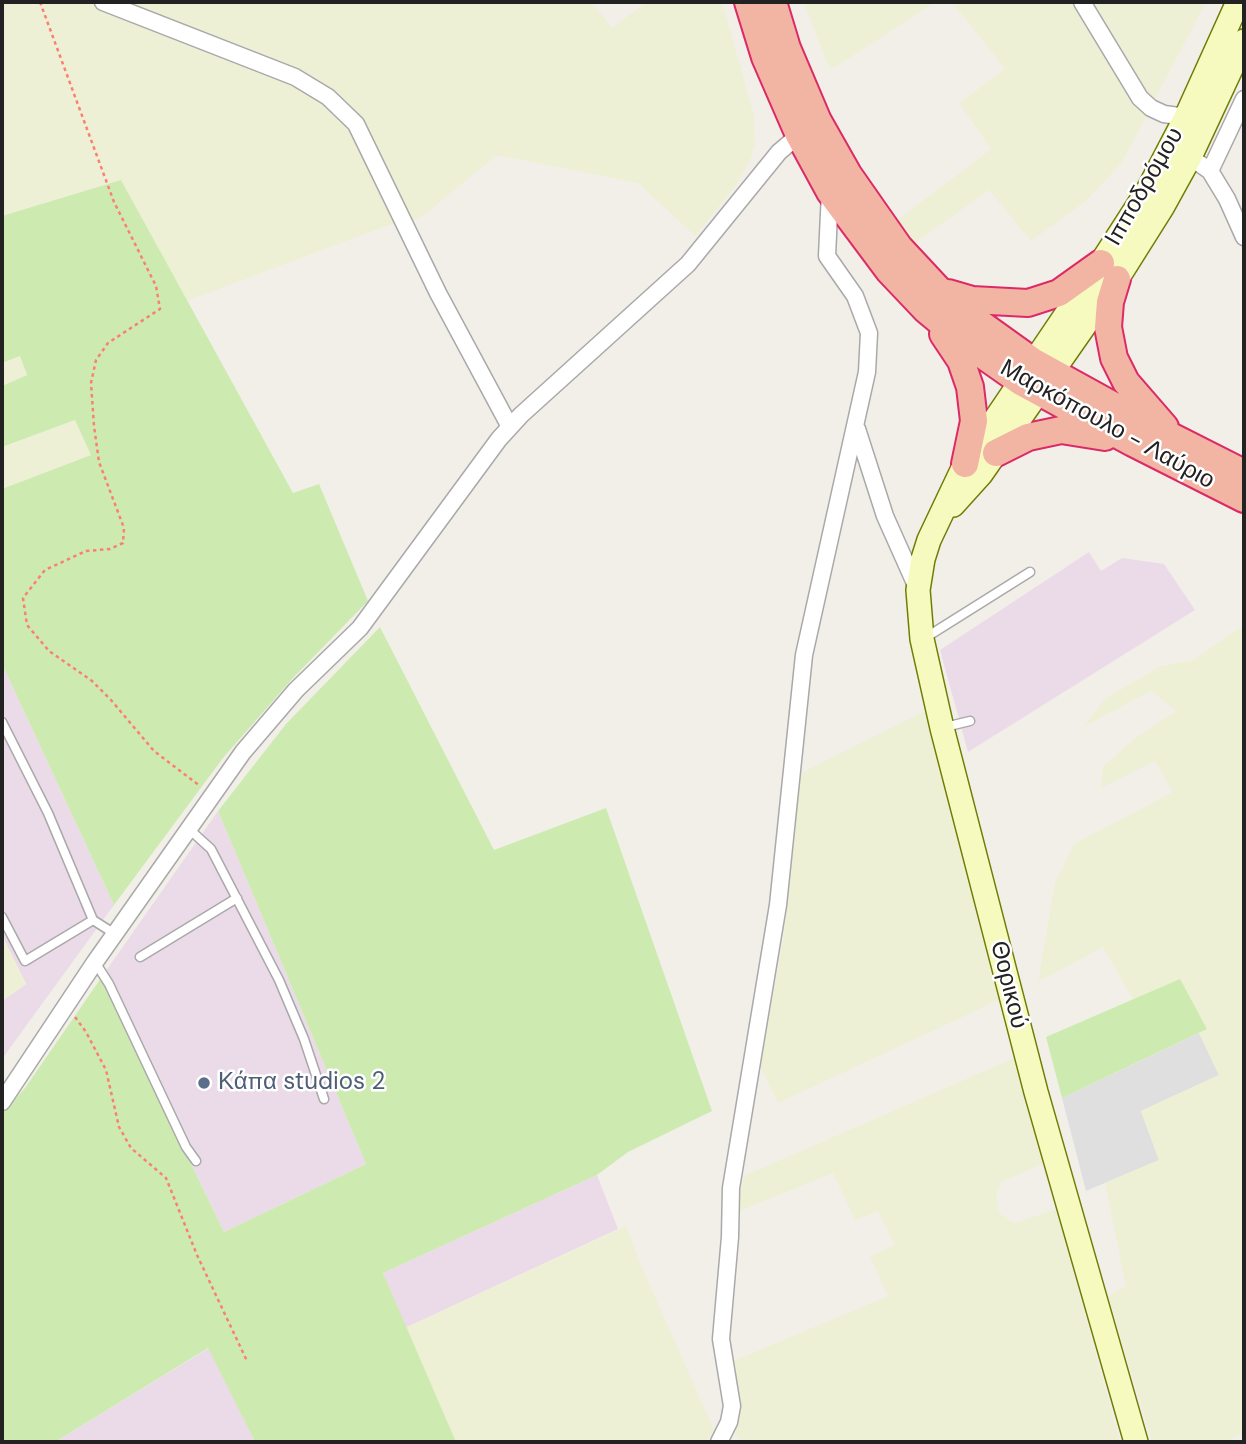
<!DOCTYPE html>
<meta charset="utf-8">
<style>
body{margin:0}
#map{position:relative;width:1246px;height:1444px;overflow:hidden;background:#f2efe9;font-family:"DM Sans",sans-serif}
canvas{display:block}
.frame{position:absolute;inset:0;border:4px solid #222;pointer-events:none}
</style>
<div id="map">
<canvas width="1246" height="1444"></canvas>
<div class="frame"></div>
</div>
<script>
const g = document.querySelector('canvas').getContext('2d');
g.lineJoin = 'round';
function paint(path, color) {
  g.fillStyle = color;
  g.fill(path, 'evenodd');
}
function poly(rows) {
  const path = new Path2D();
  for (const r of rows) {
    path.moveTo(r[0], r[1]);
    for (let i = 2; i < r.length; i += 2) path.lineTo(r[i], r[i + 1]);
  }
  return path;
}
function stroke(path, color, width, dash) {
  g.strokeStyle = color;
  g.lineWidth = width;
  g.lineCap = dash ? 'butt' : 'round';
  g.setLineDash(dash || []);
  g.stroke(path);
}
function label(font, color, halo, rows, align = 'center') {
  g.font = font + ' "DM Sans",sans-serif';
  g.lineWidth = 5;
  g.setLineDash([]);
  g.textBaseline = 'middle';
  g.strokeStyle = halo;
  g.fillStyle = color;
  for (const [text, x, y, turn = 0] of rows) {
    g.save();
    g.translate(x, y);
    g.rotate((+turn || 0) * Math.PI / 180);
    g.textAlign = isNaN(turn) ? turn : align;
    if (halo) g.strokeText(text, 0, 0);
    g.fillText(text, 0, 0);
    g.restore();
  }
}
paint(poly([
 [1199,1033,1219,1075,1141,1111,1159,1160,1086,1191,1062,1098]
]), '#e0dfdf');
paint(poly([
 [1089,552,1101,571,1122,558,1164,564,1195,610,968,752,940,650],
 [2,664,114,905,2,1059,2,1001,26,984,2,935],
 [218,811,366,1164,224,1232,101,978],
 [597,1175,618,1229,405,1328,383,1273],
 [209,1348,255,1442,55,1442]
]), '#ebdbe8');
paint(poly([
 [2,2,592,2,612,28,647,2,722,2,754,115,755,144,751,158,736,185,695,236,638,183,497,155,422,217,386,226,187,301,121,180,2,216],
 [804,2,936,2,832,69,826,61],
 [952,2,1206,2,1121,164,1085,202,1031,241,989,190,915,243,895,222,991,149,959,103,1005,69],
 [20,356,27,376,2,386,2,363],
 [76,420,92,455,2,489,2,447],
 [1244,625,1244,1433,1226,1442,1152,1442,1108,1296,1126,1286,1105,1183,1159,1160,1141,1111,1219,1075,1199,1033,1206,1029,1180,980,1133,1000,1103,947,1038,982,1055,883,1074,844,1173,792,1155,761,1101,788,1103,767,1135,738,1176,711,1151,691,1083,727,1106,698,1161,666,1193,660],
 [925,711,1004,995,1001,999,778,1103,760,1066,784,936,799,774],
 [2,935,26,984,2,1001],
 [1014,1058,1046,1162,1001,1182,996,1196,999,1213,1014,1223,1056,1209,1120,1442,741,1442,735,1432,741,1406,731,1362,888,1296,870,1256,895,1245,878,1211,855,1220,833,1173,737,1212,744,1176],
 [626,1226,640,1263,714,1430,705,1442,456,1442,405,1328]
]), '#eef0d5');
paint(poly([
 [121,180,293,493,319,484,368,601,293,678,223,758,114,905,2,664,2,489,91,455,75,420,2,447,2,386,27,375,20,356,2,363,2,216],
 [380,627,494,850,606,808,712,1111,628,1152,597,1175,383,1273,456,1442,255,1442,208,1348,55,1442,2,1442,2,1114,25,1088,101,978,224,1232,366,1164,218,811,286,724],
 [1180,979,1207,1029,1062,1098,1046,1037]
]), '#cdebb0');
const service = poly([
 [925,638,1030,572],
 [2,722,48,813,93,920,115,934],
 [945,727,970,721],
 [189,829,211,849,279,980,304,1039,324,1099],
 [2,917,25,961,93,920],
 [140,957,237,898],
 [95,962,109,984,186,1147,196,1161]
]);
const minor = poly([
 [103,2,295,77,328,97,356,124,438,293,510,427],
 [1082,2,1140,98,1151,108,1164,114,1186,117],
 [1190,157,1210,171,1227,199,1244,237],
 [1210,171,1244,99],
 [857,429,885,516,918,590],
 [2,1102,95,962,243,752,296,690,360,628,499,439,521,415,688,264,779,152,799,135],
 [719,1442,729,1422,732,1406,721,1339,730,1237,731,1188,778,905,804,655,867,372,869,333,855,296,827,256,830,192]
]);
const secondary = poly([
 [953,505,981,474,1117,279,1163,206,1190,157,1244,41],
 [1136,1442,1036,1092,942,728,922,639,918,590,923,559,929,540,965,464,1101,263,1148,190,1186,117,1238,2]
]);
const trunk = poly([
 [748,2,765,57,799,135,830,192,889,271,926,310,967,344,1021,382,1133,443,1244,499],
 [773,2,787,48,818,121,848,174,899,247,940,291,981,324,1034,362,1143,422,1244,473],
 [1117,279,1110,302,1108,327,1114,358,1126,382,1165,427],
 [948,293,972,300,1028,303,1059,293,1101,263],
 [943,334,961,361,970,387,974,421,965,464],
 [996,453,1028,437,1061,430,1105,437]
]);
stroke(service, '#a9a9a9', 11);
stroke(minor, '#a9a9a9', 19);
stroke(secondary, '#707d05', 26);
stroke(trunk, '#dc2a67', 30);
stroke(poly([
 [40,2,114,202,156,286,160,309,108,343,96,360,91,383,94,426,99,462,124,528,123,543,110,549,86,551,45,570,23,598,27,625,49,651,92,681,111,700,154,751,200,786],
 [75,1017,86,1032,106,1070,119,1127,131,1148,166,1178,197,1255,247,1361]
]), '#fa8072', 2.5, [3.5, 3.5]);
stroke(service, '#fff', 8);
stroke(minor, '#fff', 16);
stroke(secondary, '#f7fabf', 23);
stroke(trunk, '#f2b4a3', 26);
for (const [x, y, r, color] of [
 [204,1083,7,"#5c6f8a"]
]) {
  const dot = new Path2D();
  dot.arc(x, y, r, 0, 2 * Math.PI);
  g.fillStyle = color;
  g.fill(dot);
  stroke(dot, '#fff', 2.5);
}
label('24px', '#222', '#fff', [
 ["Ιπποδρόμου",1145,187,-60],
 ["Μαρκόπουλο - Λαύριο",1107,425,29],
 ["Θορικού",1008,985,76]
]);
label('24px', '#4e5e75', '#fff', [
 ["Κάπα studios 2",218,1083]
], 'left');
</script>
